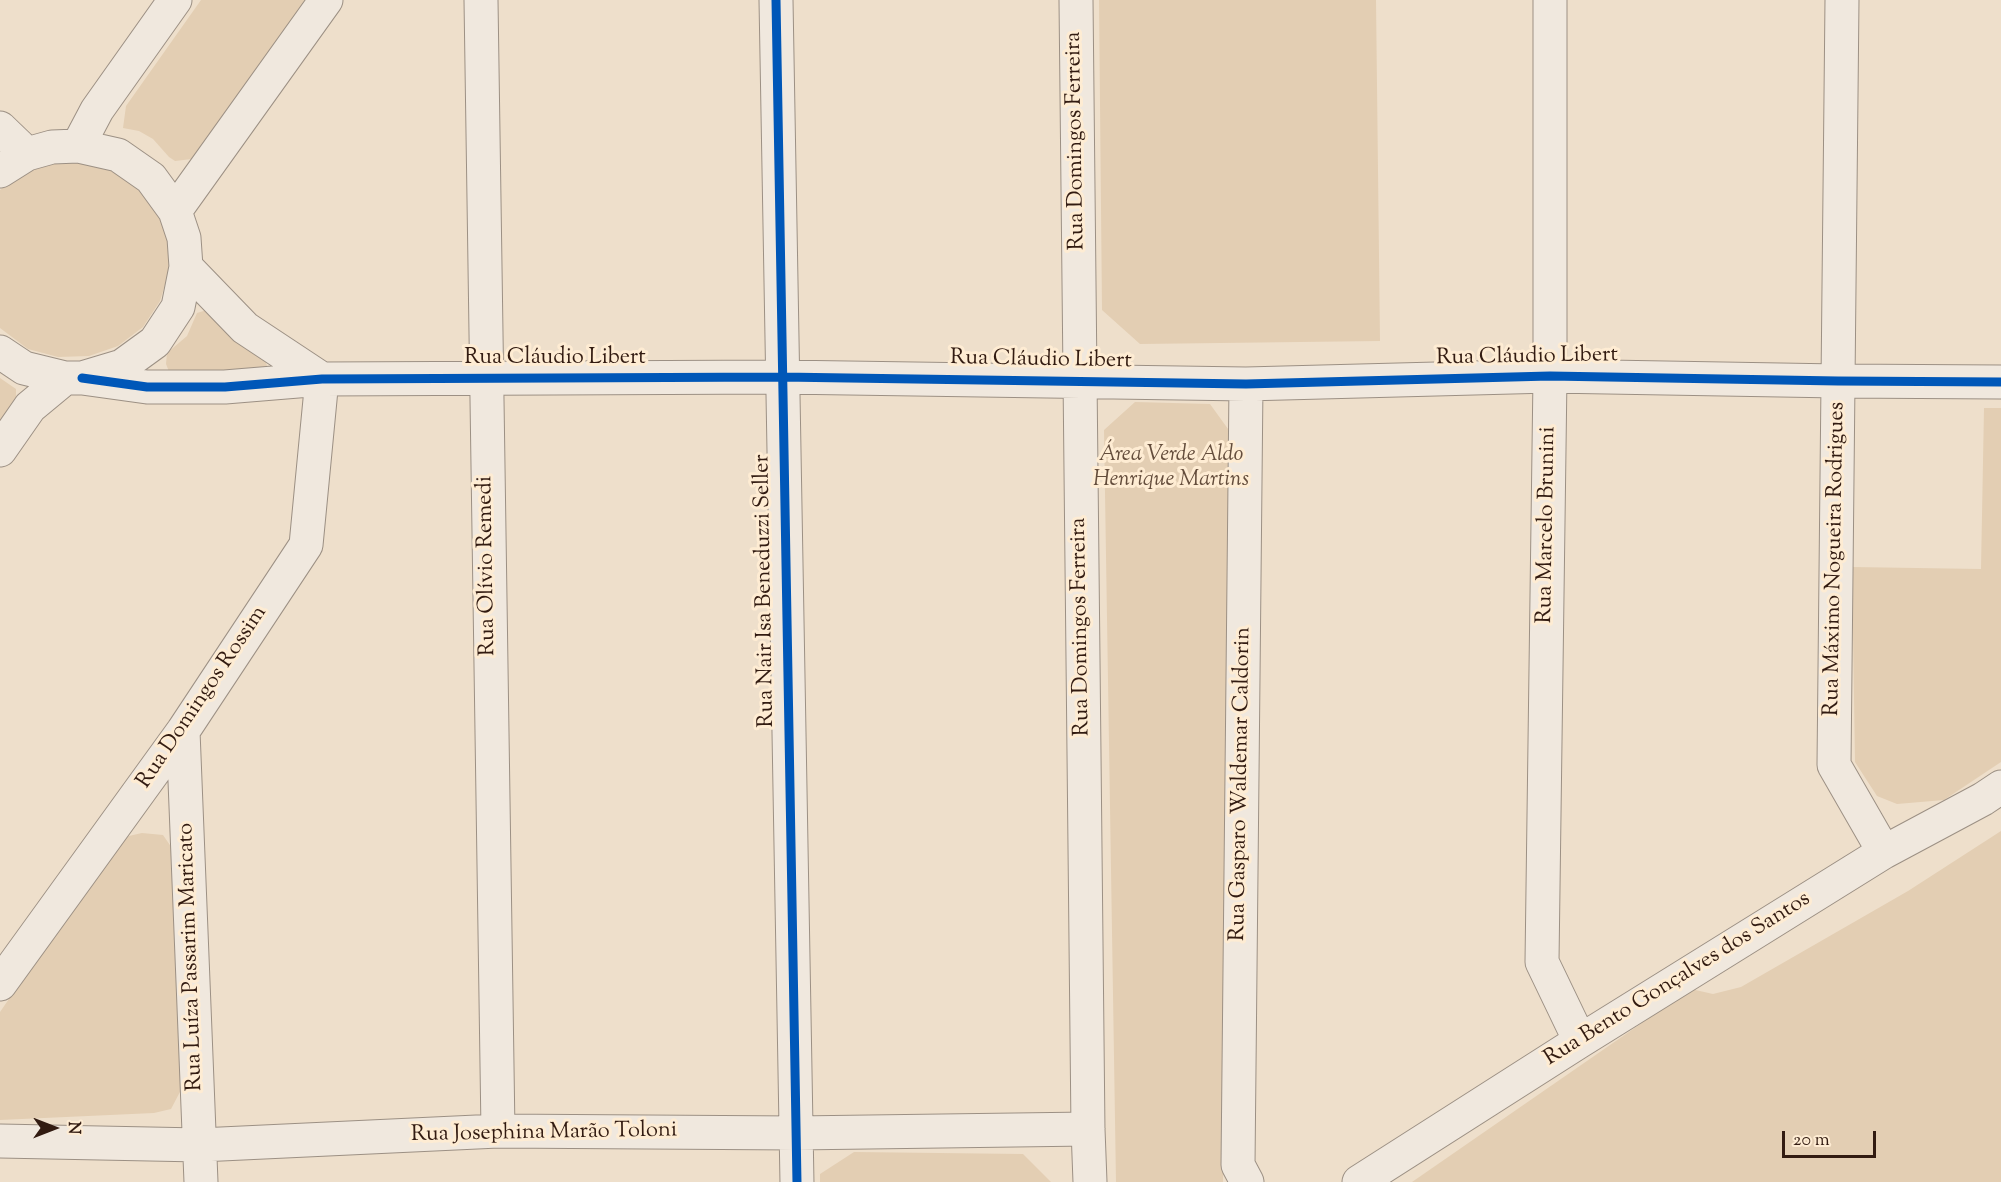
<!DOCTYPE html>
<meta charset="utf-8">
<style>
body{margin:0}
#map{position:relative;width:2001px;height:1182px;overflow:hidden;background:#eedfcb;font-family:"Sorts Mill Goudy",serif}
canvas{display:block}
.north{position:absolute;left:24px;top:1098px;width:60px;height:60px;-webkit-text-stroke:4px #feecd3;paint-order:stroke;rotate:90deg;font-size:16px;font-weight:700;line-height:24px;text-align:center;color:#321b11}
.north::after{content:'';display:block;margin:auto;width:21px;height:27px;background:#321b11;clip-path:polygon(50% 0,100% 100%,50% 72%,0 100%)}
.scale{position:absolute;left:1782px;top:1131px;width:94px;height:27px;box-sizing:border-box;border:3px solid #321b11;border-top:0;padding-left:8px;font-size:18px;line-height:21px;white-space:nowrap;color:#321b11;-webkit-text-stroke:4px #feecd3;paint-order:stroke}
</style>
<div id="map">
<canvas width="2001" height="1182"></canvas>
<div class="north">N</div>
<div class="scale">20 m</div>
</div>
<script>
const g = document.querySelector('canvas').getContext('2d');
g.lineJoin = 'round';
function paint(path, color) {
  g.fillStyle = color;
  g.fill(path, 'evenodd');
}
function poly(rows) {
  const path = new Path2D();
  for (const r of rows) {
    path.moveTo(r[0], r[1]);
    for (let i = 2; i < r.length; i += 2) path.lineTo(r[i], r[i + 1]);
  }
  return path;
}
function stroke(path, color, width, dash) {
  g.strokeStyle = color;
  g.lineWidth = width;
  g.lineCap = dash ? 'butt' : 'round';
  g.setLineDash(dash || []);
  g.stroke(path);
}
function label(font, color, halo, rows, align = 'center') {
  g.font = font + ' "Sorts Mill Goudy",serif';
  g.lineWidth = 6;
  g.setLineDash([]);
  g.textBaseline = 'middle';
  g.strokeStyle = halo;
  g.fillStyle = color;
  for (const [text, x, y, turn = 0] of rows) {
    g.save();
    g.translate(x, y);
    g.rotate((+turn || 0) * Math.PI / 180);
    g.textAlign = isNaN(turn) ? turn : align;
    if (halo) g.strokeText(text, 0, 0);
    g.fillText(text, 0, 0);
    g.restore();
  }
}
paint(poly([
 [201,0,309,0,209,143,192,159,175,161,169,157,153,139,139,131,123,128,126,106],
 [1099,0,1376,0,1380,341,1140,344,1102,310],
 [83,160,112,169,138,186,157,211,168,240,169,271,160,301,143,327,118,346,89,356,58,357,28,349,0,328,0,190,23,172,52,161],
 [210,309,265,360,268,369,170,374,166,364,167,353,187,336,197,313],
 [0,378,16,389,16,407,0,430],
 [1135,402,1210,404,1236,440,1223,1182,1116,1182,1104,430],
 [1984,408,2001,408,2001,762,1944,800,1897,804,1877,796,1855,762,1852,567,1981,569],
 [2001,831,2001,1182,1412,1182,1691,989,1713,994,1741,987,1908,891],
 [142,833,163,835,174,851,181,1090,171,1109,154,1113,0,1120,0,1012,120,838],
 [854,1152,1023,1154,1051,1182,820,1182,820,1174]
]), '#e3ceb3');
const minor = poly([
 [481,0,498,1131],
 [776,0,797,1182],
 [1076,0,1088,1129,1090,1182],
 [1550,0,1550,376,1542,962,1580,1041],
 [1842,0,1834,765,1884,852],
 [0,128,27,154],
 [78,146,97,110,175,0],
 [0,171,27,154,52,147,78,146,118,155,151,178,175,211,184,238,186,267,178,307,155,342,122,366,82,378,65,378,24,368,0,352],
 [175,211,326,0],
 [186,267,245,328,322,379],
 [82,378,147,387,225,387,322,379,782,377,1246,384,1550,376,1838,381,2001,382],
 [1246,384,1238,1165,1247,1182],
 [0,450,30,407,65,378],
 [183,731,201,1182],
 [0,984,183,731,306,545,322,379],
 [0,1141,200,1145,498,1131,796,1133,1088,1129],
 [1359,1182,1580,1041,1884,852,1983,799,2001,787]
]);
stroke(minor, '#9c9084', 35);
stroke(minor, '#f0e8de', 33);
stroke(poly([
 [776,0,797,1182],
 [82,378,147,387,225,387,322,379,782,377,1246,384,1550,376,1838,381,2001,382]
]), '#0057b8', 9);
label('22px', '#321b11', '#feecd3', [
 ["Rua Domingos Ferreira",1077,141,-91],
 ["Rua Cláudio Libert",1527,358,-1],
 ["Rua Cláudio Libert",555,359],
 ["Rua Cláudio Libert",1041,361,1],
 ["Rua Marcelo Brunini",1548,525,-89],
 ["Rua Máximo Nogueira Rodrigues",1836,559,-89],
 ["Rua Olívio Remedi",488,566,-91],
 ["Rua Nair Isa Beneduzzi Seller",766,591,-91],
 ["Rua Domingos Ferreira",1082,627,-91],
 ["Rua Domingos Rossim",203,698,-56],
 ["Rua Gasparo Waldemar Caldorin",1242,784,-89],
 ["Rua Luíza Passarim Maricato",192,957,-92],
 ["Rua Bento Gonçalves dos Santos",1678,980,-32],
 ["Rua Josephina Marão Toloni",544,1134,-1]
]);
label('italic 22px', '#644d3c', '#feecd3', [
 ["Área Verde Aldo",1171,456],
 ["Henrique Martins",1171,481]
]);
</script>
